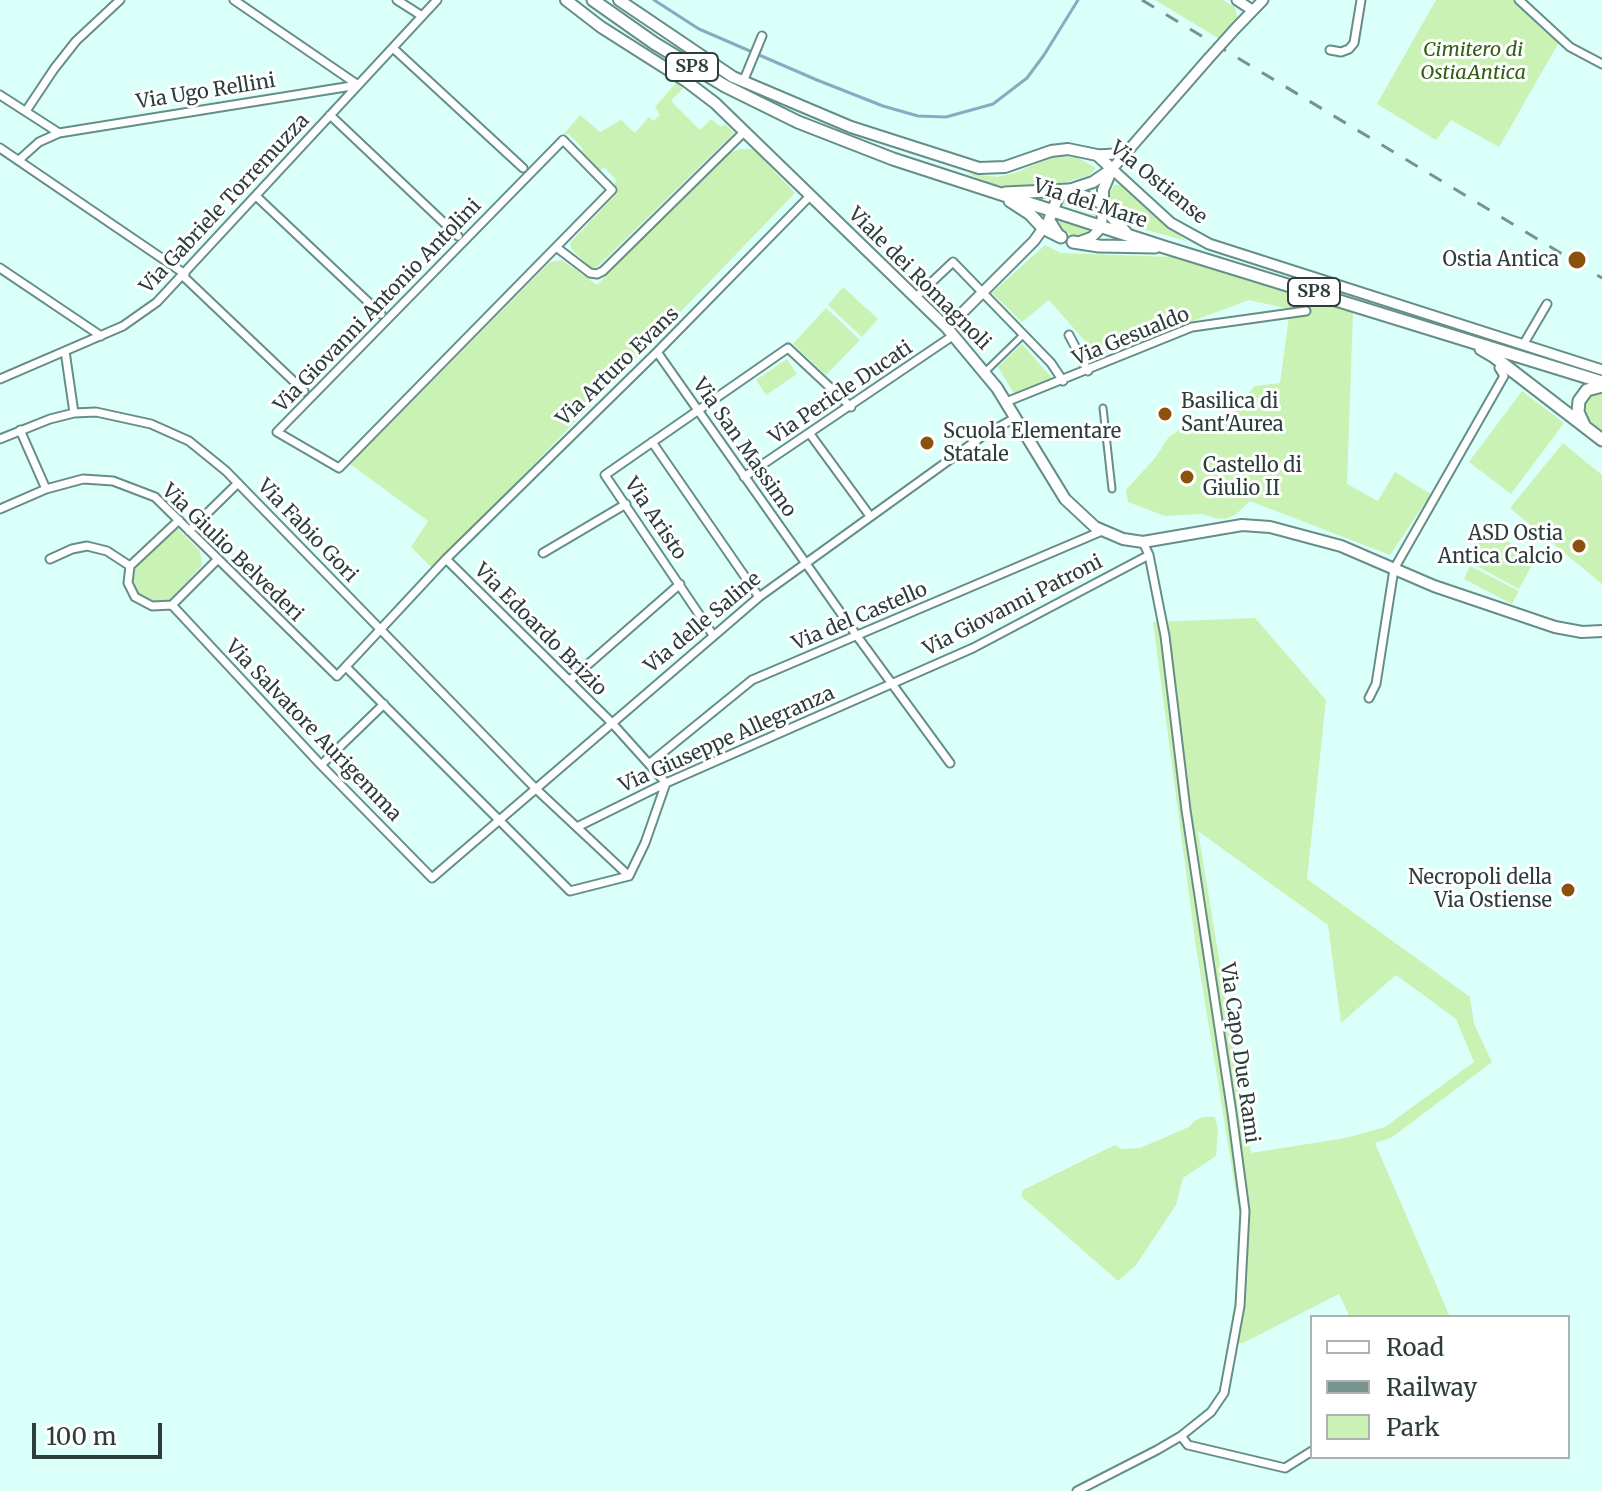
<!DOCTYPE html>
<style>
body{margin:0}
#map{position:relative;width:1602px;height:1491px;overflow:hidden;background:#dbfff9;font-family:Merriweather,serif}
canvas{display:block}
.legend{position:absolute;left:1310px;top:1315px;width:260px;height:144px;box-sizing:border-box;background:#fff;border:2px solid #abb2b1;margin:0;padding:10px 14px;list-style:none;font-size:24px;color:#2c3e3b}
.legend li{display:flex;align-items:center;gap:16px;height:40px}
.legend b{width:40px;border:2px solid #abb2b1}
.scale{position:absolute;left:32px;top:1423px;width:130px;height:36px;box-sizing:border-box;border:4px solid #2c3e3b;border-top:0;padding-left:10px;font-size:24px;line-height:28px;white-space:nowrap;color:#2c3e3b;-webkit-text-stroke:6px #fff;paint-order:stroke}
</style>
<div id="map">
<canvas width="1602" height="1491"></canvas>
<ul class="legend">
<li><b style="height:10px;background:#fff"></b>Road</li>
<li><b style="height:10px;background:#78928e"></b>Railway</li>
<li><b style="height:22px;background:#c9f2b4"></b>Park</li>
</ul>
<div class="scale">100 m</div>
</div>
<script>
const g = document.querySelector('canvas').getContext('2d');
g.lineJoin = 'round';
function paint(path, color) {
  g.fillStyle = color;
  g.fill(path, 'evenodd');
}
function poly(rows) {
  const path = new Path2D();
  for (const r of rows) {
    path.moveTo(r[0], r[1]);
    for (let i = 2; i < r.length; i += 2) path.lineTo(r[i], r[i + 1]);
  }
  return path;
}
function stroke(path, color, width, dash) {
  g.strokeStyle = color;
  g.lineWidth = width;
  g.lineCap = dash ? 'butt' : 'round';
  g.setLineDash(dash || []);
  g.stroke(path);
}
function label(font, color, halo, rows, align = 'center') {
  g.font = font + ' Merriweather,serif';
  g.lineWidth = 6;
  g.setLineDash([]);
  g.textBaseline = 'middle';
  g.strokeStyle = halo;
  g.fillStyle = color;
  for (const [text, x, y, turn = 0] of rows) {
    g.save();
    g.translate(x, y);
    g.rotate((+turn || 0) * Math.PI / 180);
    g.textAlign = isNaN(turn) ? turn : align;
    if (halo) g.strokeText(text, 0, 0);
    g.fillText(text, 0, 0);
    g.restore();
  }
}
paint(poly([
 [1155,0,1223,0,1235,7,1238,21,1223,41],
 [1436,0,1517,0,1518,4,1559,42,1499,147,1451,120,1436,140,1377,104],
 [676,83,683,88,671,101,700,130,711,119,721,127,725,124,734,133,597,267,591,268,572,250,570,243,617,193,613,185,617,181,604,167,598,172,579,153,583,149,569,134,563,135,580,115,600,132,621,120,635,133,649,117,653,121,660,115,655,107],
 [740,149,753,149,795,193,433,569,411,547,428,521,350,464,550,262,562,260,597,285,727,154],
 [1054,156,1076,157,1096,168,1089,175,1048,188,1021,189,996,185,966,173,997,177,1015,173],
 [1114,185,1122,185,1186,241,1119,222,1110,205,1109,195],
 [1068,198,1088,202,1096,208,1096,216,1059,203],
 [1053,218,1090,231,1085,237,1075,237,1057,227],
 [1045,245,1061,253,1171,257,1353,312,1347,484,1378,501,1395,472,1431,494,1390,555,1250,501,1235,515,1225,519,1214,518,1203,514,1165,516,1128,502,1126,490,1155,458,1168,438,1179,430,1199,424,1219,433,1254,386,1280,383,1290,309,1249,300,1098,356,1049,300,1022,322,992,293],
 [843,287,878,319,862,337,828,305],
 [826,308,860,340,826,375,793,344],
 [1022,344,1052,378,1015,395,998,367],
 [787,359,797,374,766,395,756,380],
 [1597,390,1602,392,1602,433,1581,416,1586,402],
 [1522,391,1564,423,1511,494,1469,462],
 [1563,443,1602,475,1602,584,1510,508],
 [176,527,200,551,202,565,169,601,155,605,137,595,132,584,133,571,136,563],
 [1483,528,1536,557,1519,589,1466,560],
 [1470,566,1519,591,1512,604,1464,579],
 [1255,618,1326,700,1307,879,1470,997,1474,1024,1492,1062,1391,1138,1375,1143,1450,1317,1350,1317,1339,1294,1243,1343,1228,1344,1236,1290,1240,1218,1196,947,1153,622],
 [1198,831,1328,925,1341,1023,1396,975,1456,1019,1474,1062,1385,1127,1346,1138,1251,1153],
 [1203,1117,1215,1117,1218,1130,1216,1156,1183,1178,1176,1205,1136,1265,1118,1281,1021,1196,1023,1190,1115,1145,1121,1149,1140,1148,1189,1127,1194,1121]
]), '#c9f2b4');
stroke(poly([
 [654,0,699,29,817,80,883,106,918,116,946,117,993,104,1027,78,1044,55,1078,0]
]), '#85adc1', 3);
const pedestrian = poly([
 [985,372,1023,335],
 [1103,408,1112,489]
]);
const minor = poly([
 [234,0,358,85],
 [397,0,422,16],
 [1519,0,1570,47,1602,64],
 [394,49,523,168],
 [1330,50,1341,52,1349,49,1354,43,1361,0],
 [743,82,762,36],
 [0,95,59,133],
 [26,111,54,69,76,41,120,0],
 [330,115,458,236],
 [563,140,612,190,339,468,277,432,563,140],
 [0,148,185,274],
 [19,160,39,142,59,133,358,85],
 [256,196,381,314],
 [556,247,590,273,597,274,603,271,744,132],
 [0,268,101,336],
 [183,276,304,391],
 [916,297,953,262,1051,363,1063,381],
 [1069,335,1088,371],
 [1523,345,1547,304],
 [65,351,74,413],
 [657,352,857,636,950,763],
 [0,379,123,326,157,302,437,0],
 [1006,402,1192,327,1306,311],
 [20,430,46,489],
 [810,434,870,516],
 [0,439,50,419,74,413,96,412,151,424,189,441,226,471,536,789,629,876],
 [652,442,759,597],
 [744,477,954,335],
 [0,509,46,489,83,479,113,481,155,497,337,676,446,559,657,352,810,196],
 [179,520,130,566,128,583,135,597,152,606,172,605,218,559],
 [189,531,238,483],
 [543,553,626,504],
 [50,559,72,549,87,546,107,551,130,566],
 [172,605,321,765,432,878,759,597,984,435,1015,418],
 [713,635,605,475,788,348,851,407],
 [346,667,570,891,629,876,645,843,666,783,612,723,446,559],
 [569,681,680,584],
 [1369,698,1376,684,1394,569,1504,376,1499,368],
 [650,763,752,680,1102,531],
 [321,765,384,704],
 [577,827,666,783,973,648,1149,555],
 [1181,1436,1188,1445,1285,1468,1312,1451],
 [1077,1491,1157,1450,1181,1436,1211,1412,1224,1393,1240,1306,1245,1211,1232,1113,1186,810,1165,636,1149,555,1143,542]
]);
const tertiary = poly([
 [1237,0,1252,10],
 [1235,29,1263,0],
 [1208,59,1112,169,1171,223,1209,244,1602,370],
 [1097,155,1114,154,1129,149],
 [1069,190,1094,199,1103,206,1102,220,1098,231,1092,237,1081,241],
 [947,328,1034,241,1047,223]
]);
const secondary = poly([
 [566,0,601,27,686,81,715,103,947,328,997,388,1065,499,1095,527,1123,539,1143,542,1242,525,1270,527,1341,546,1434,586,1555,627,1582,632,1602,631],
 [619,0,733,77,851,127,979,168,1005,167,1051,151,1068,149,1097,155,1112,169],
 [1103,206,1103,190,1111,171],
 [1059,236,1049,220,1058,197,1069,190,1093,182,1112,169]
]);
const primary = poly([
 [593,0,654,43,725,86,798,122,893,159,1164,247,1602,382],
 [1005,193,1069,190],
 [1010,201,1030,214,1043,228,1061,237],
 [1103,206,1126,233],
 [1073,242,1099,246,1155,247],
 [1481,349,1493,356,1602,440],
 [1584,425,1578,412,1579,401,1587,390,1602,386]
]);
stroke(pedestrian, '#658e88', 9);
stroke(minor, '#658e88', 11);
stroke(tertiary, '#658e88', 13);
stroke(secondary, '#658e88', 14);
stroke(primary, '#658e88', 15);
stroke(pedestrian, '#fff', 5);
stroke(minor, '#fff', 7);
stroke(tertiary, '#fff', 9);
stroke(secondary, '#fff', 10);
stroke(primary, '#fff', 11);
stroke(poly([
 [1142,0,1602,278]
]), '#78928e', 3, [14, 14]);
const tertiaryBridge = poly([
 [1208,59,1235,29]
]);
stroke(tertiaryBridge, '#658e88', 13, []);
stroke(tertiaryBridge, '#fff', 9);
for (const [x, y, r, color] of [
 [1577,260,10,"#8c510d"],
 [1165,414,8,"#8c510d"],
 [927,443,8,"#8c510d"],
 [1187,477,8,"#8c510d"],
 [1579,546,8,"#8c510d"],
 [1568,890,8,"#8c510d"]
]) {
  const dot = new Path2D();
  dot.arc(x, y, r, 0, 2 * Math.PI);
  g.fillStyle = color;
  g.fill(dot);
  stroke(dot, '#fff', 3);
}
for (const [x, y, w] of [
 [692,67,52],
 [1314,292,52]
]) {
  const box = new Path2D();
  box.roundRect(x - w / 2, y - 14, w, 28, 6);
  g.fillStyle = '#fff';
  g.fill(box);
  stroke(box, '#2c3e3b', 2);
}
label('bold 18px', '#2c3e3b', null, [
 ["SP8",692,67],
 ["SP8",1314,292]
]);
label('italic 20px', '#335e16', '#fff', [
 ["Cimitero di",1473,50],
 ["OstiaAntica",1473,73]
]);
label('20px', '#2c3e3b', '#fff', [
 ["Via Ugo Rellini",206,92,-9],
 ["Via Ostiense",1158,183,39],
 ["Via Gabriele Torremuzza",225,204,-47],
 ["Via del Mare",1090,204,18],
 ["Viale dei Romagnoli",919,279,45],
 ["Via Giovanni Antonio Antolini",378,306,-46],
 ["Via Gesualdo",1131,337,-22],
 ["Via Arturo Evans",618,367,-44],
 ["Via Pericle Ducati",841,393,-34],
 ["Via San Massimo",744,448,55],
 ["Via Aristo",655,519,56],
 ["Via Fabio Gori",307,531,46],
 ["Via Giulio Belvederi",232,553,44],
 ["Via Giovanni Patroni",1013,606,-27],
 ["Via del Castello",860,617,-23],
 ["Via delle Saline",703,623,-40],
 ["Via Edoardo Brizio",540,630,45],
 ["Via Salvatore Aurigemma",313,731,46],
 ["Via Giuseppe Allegranza",727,740,-24],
 ["Via Capo Due Rami",1239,1053,82]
]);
label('20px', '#2c3e3b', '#fff', [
 ["Ostia Antica",1559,260],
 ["Basilica di",1181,402,"left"],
 ["Sant'Aurea",1181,425,"left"],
 ["Scuola Elementare",943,432,"left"],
 ["Statale",943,455,"left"],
 ["Castello di",1203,466,"left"],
 ["Giulio II",1203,489,"left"],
 ["ASD Ostia",1563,534],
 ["Antica Calcio",1563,557],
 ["Necropoli della",1552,878],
 ["Via Ostiense",1552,901]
], 'right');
</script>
